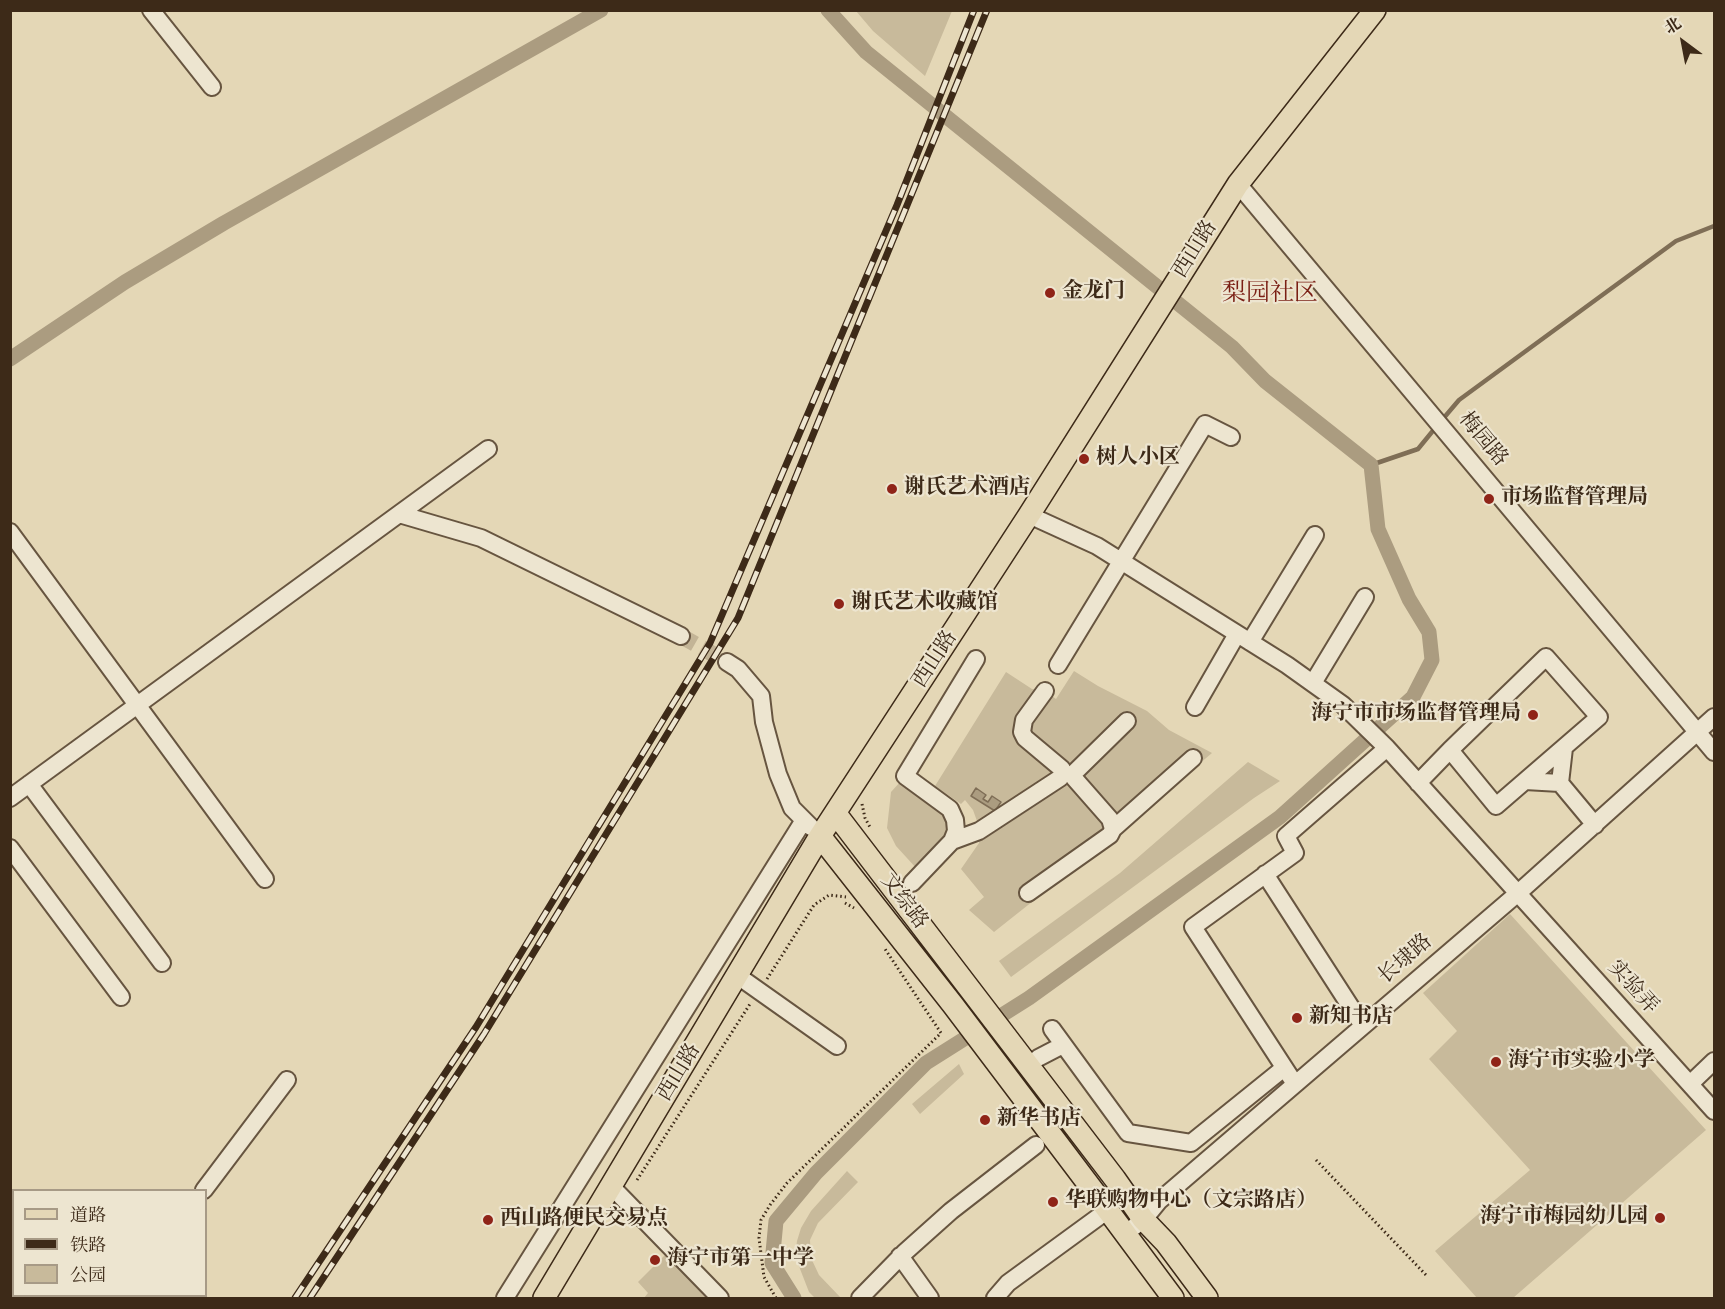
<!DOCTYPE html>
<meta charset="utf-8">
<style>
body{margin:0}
#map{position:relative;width:1725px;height:1309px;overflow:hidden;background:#e4d7b6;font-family:"IM FELL English","Noto Serif SC",serif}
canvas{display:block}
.frame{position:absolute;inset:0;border:12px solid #3d2a18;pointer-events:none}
.legend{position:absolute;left:12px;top:1189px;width:195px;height:108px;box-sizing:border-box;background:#ede5d0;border:2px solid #a79a86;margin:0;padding:8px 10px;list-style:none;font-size:18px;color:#3d2a18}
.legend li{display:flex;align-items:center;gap:12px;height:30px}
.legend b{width:30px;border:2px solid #a79a86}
.north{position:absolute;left:1653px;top:12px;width:60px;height:60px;-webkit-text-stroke:4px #ede5d0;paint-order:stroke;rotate:328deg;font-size:16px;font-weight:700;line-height:24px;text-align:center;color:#3d2a18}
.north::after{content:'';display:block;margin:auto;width:21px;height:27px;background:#3d2a18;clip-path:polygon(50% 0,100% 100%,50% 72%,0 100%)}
</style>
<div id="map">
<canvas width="1725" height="1309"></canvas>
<div class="frame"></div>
<ul class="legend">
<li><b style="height:8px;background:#e4d7b6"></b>道路</li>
<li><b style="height:8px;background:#3d2a18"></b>铁路</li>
<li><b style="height:16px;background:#c8ba9b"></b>公园</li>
</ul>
<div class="north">北</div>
</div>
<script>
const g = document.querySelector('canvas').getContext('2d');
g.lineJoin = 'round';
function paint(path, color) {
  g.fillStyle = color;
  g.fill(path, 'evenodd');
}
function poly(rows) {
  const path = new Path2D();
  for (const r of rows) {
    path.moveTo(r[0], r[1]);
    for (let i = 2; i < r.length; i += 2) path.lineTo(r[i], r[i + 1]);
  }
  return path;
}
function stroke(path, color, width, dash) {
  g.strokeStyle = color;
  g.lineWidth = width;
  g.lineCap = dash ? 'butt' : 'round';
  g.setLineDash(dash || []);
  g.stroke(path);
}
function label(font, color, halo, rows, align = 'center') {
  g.font = font + ' "IM FELL English","Noto Serif SC",serif';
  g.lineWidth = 4.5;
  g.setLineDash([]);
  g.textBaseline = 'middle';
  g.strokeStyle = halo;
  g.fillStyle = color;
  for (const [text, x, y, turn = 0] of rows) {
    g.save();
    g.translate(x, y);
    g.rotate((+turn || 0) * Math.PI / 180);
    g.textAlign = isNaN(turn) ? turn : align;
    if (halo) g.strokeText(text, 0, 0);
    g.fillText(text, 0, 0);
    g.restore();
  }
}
paint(poly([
 [856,11,952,11,925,76,873,31],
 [1074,671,1098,686,1147,711,1169,730,1212,753,1100,848,994,932,969,910,984,897,961,869,979,843,977,821,973,810,965,800,961,804,935,786,1006,672,1032,689,1045,691,1056,699],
 [1248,762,1280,781,1254,798,1011,977,999,961,1120,873],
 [901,781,948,814,948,835,917,869,896,846,887,828,891,792],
 [1510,914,1706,1130,1513,1298,1477,1298,1435,1251,1530,1170,1429,1059,1457,1031,1423,993],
 [959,1064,964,1074,920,1114,912,1104],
 [847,1171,858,1182,818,1223,810,1240,811,1258,819,1275,841,1298,815,1298,809,1292,795,1256,797,1241,801,1228,811,1211],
 [668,1252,711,1298,644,1298,648,1293,638,1282]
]), '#c8ba9b');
const water = poly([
 [976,788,986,795,983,799,988,802,992,796,1001,802,995,811,971,796,976,788]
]);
paint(water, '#ab9c80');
stroke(water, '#7f6e56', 1.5);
stroke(poly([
 [1442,420,1459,400,1676,241,1714,226],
 [1371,465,1418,449,1436,427]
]), '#7f6e56', 4.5);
stroke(poly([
 [10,359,125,282,224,223,601,10],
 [794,1298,772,1263,776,1221,816,1173,926,1063,1029,998,1280,817,1413,697,1432,660,1429,632,1409,599,1378,529,1371,465,1265,381,1232,347,866,52,828,10]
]), '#ab9c80', 15);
stroke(poly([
 [681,636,727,662]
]), '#c3b496', 16, [16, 8]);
const minor = poly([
 [151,10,212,87],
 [1238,184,1714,752],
 [399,514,481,538,681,636],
 [1029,515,1097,546,1287,665,1343,705,1387,748,1714,1111],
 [10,532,265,879],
 [1250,642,1315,535],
 [1546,657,1599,717,1496,806,1450,750,1546,657],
 [727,662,738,669,761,696,764,722,778,774,792,808,811,827],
 [1058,665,1205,424,1231,437],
 [1313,683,1365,597],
 [1045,691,1024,720,1022,732,1025,738,1062,769],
 [1195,707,1237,634],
 [1074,773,1127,721],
 [1525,781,1560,783,1595,825],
 [1418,783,1450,750],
 [1560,783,1564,748],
 [29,784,162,963],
 [10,798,488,449],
 [1113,829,1193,758],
 [952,841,979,831,1060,778],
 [10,848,121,997],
 [1265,874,1363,1026],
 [912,883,952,841,956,831,955,820,950,809,905,776,976,659],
 [1028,893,1110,835,1113,829,1110,819,1074,778],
 [738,976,837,1046],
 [1052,1029,1128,1133,1191,1143,1284,1068],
 [1038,1058,1063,1045],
 [1295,1084,1193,927,1295,853,1286,836,1387,748],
 [1690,1084,1714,1061],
 [612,1187,720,1298],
 [204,1190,287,1080],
 [1134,1227,1150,1212,1159,1201,1517,894,1714,717],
 [900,1256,930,1298],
 [124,1298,126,1296],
 [505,1298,804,820],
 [860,1298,904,1253,951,1211,1036,1145],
 [995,1298,1008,1283,1108,1210]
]);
const major = poly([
 [836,814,1115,1179,1143,1219,1166,1243,1207,1298],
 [820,836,953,1005,1095,1193,1173,1298],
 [544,1298,820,836,1029,515,1238,184,1375,10]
]);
stroke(minor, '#675540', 20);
stroke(major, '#3d2a18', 24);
stroke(poly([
 [862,804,865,818,871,829],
 [845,903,854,908],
 [767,979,814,905,829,895,846,897],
 [1316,1160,1426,1275],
 [637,1180,750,1004],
 [776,1298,764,1277,759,1238,761,1220,770,1205,787,1183,941,1033,885,949]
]), '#3d2a18', 3, [1.5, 3]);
stroke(minor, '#ede5d0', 16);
stroke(major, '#e4d7b6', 21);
const rail = poly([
 [295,1298,476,1027,710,643,897,205,974,10],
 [310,1298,484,1034,738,618,987,10]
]);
stroke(rail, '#3d2a18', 7);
stroke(rail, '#ede5d0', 4.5, [14]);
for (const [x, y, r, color] of [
 [1050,293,6,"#8f2418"],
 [1084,459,6,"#8f2418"],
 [892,489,6,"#8f2418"],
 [1489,499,6,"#8f2418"],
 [839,604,6,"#8f2418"],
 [1533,715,6,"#8f2418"],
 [1297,1018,6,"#8f2418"],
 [1496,1062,6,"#8f2418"],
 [985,1120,6,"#8f2418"],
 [1053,1202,6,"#8f2418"],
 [1660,1218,6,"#8f2418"],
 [488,1220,6,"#8f2418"],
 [655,1260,6,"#8f2418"]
]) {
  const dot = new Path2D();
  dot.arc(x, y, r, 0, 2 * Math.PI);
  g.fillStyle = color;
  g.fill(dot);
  stroke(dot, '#ede5d0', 2);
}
label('21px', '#3d2a18', '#ede5d0', [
 ["西山路",1196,250,-58],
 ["梅园路",1482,440,50],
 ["西山路",936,660,-57],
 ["文综路",903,902,53],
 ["长埭路",1406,960,-41],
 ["实验弄",1632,988,48],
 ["西山路",680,1073,-59]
]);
label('bold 21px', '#3d2a18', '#ede5d0', [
 ["金龙门",1062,293],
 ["树人小区",1096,459],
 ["谢氏艺术酒店",904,489],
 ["市场监督管理局",1501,499],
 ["谢氏艺术收藏馆",851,604],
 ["海宁市市场监督管理局",1521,715,"right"],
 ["新知书店",1309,1018],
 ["海宁市实验小学",1508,1062],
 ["新华书店",997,1120],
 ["华联购物中心（文宗路店）",1065,1202],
 ["海宁市梅园幼儿园",1648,1218,"right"],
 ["西山路便民交易点",500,1220],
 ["海宁市第一中学",667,1260]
], 'left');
label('24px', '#7a1f14', '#ede5d0', [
 ["梨园社区",1270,295]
]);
</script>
